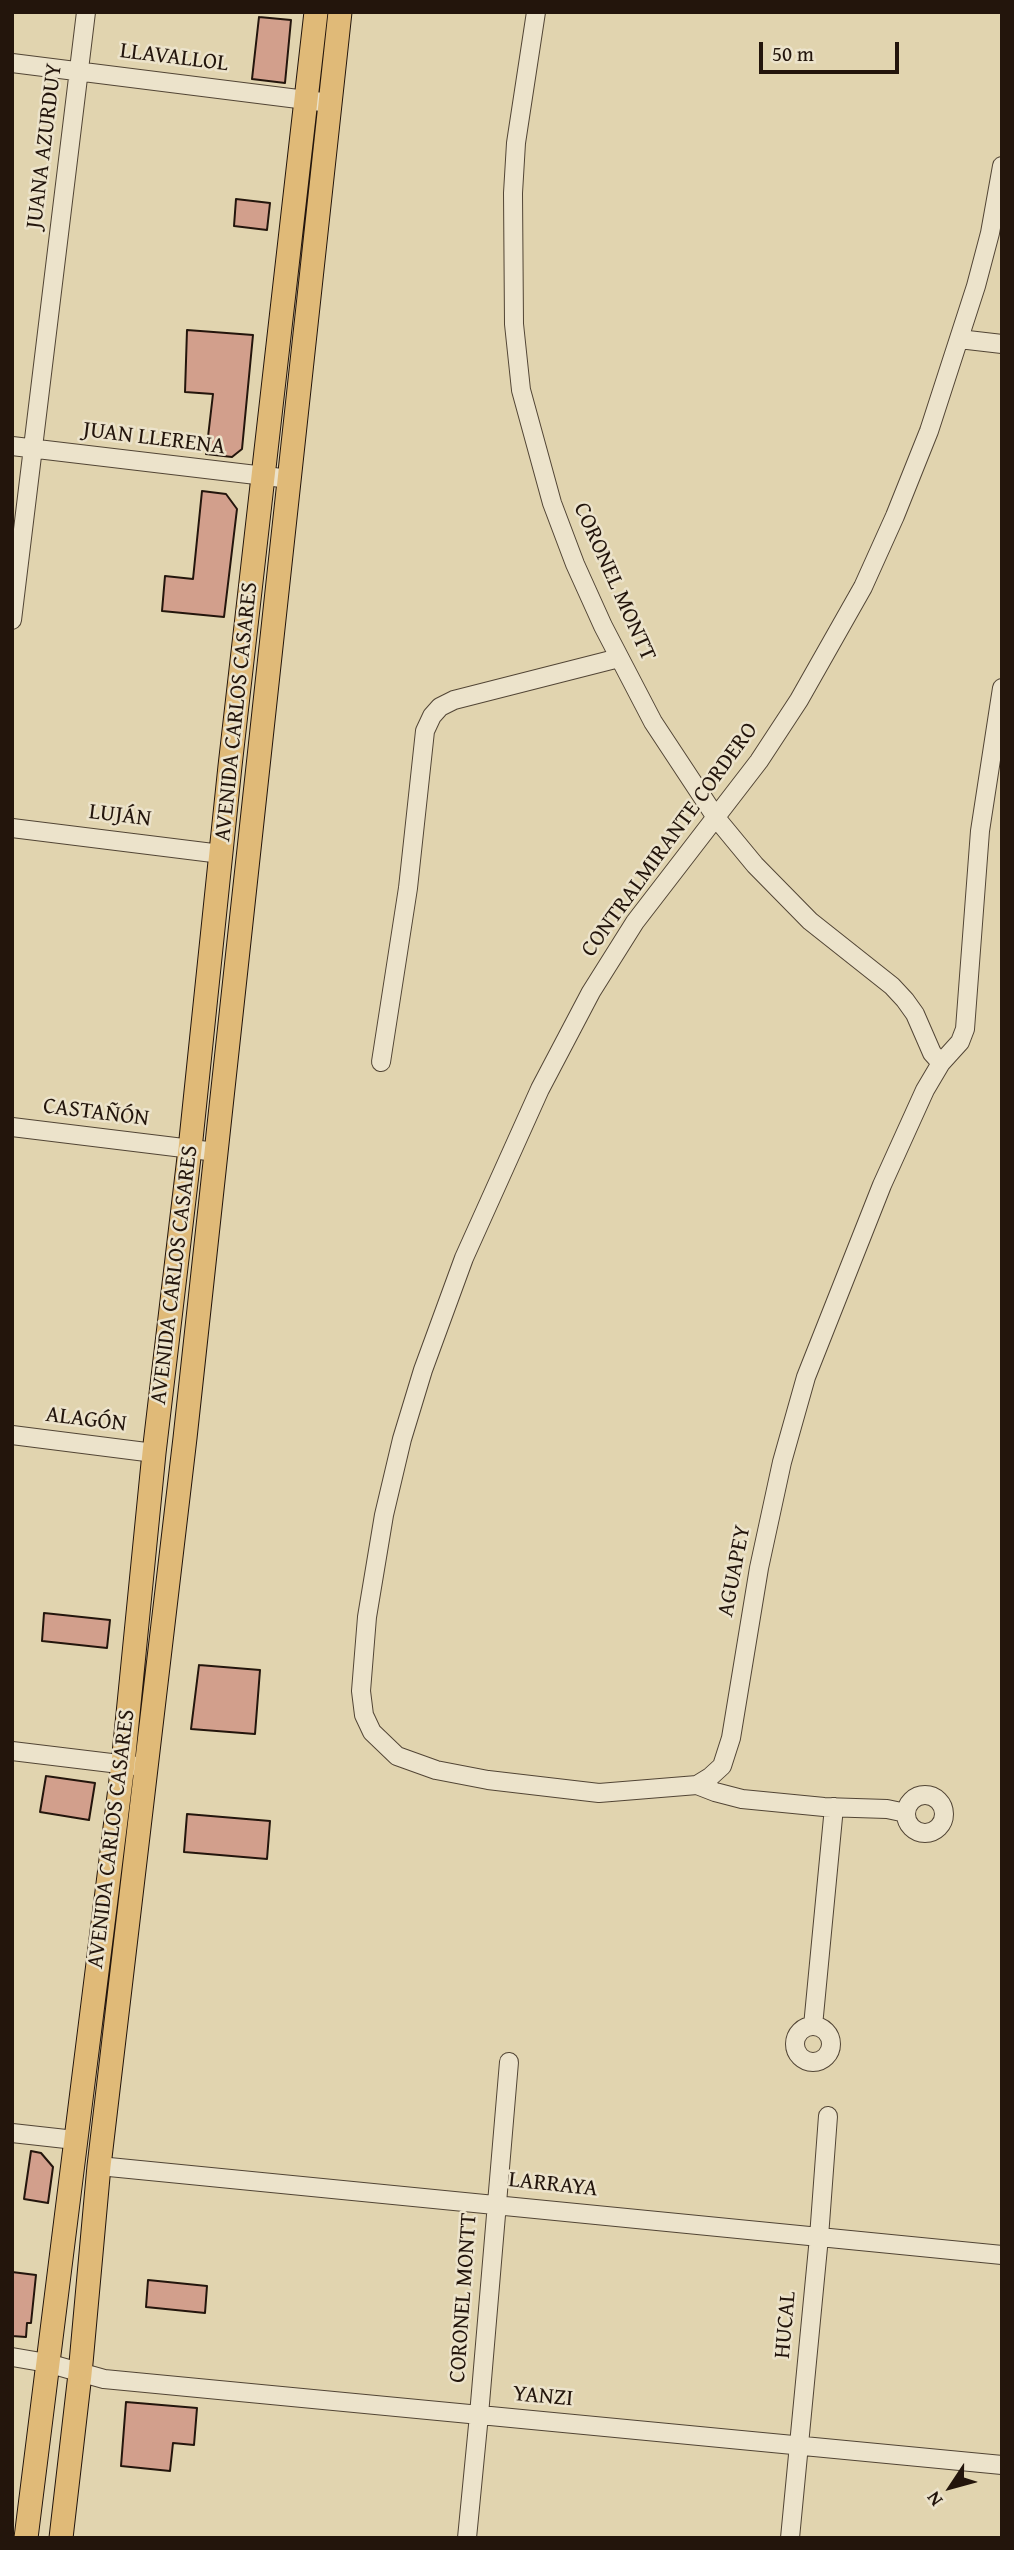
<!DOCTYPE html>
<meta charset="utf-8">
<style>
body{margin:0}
#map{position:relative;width:1014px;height:2550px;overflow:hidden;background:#e1d4af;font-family:"Gentium Book Plus",serif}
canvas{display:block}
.frame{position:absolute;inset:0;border:14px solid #23150c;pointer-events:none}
.north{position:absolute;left:916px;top:2452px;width:70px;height:70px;-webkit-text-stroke:5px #ece3cb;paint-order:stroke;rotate:234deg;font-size:19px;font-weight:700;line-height:28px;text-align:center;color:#23150c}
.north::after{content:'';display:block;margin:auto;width:24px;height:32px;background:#23150c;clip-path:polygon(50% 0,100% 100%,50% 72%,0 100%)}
.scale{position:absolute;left:759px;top:42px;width:140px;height:32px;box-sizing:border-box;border:4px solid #23150c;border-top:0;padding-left:9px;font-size:21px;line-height:24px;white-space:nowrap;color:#23150c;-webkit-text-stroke:5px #ece3cb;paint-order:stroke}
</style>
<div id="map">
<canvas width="1014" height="2550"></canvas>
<div class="frame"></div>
<div class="north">N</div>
<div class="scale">50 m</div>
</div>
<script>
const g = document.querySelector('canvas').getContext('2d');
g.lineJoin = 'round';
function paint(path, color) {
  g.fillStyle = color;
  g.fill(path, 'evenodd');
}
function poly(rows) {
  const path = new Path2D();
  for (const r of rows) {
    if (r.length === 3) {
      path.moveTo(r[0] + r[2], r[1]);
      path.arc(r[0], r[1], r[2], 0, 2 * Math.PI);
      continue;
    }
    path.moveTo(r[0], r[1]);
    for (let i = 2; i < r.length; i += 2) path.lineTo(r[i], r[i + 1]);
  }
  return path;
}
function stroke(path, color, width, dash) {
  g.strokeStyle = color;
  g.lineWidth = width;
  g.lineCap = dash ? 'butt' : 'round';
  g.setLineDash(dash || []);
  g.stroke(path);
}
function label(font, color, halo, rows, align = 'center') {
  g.font = font + ' "Gentium Book Plus",serif';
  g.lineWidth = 5;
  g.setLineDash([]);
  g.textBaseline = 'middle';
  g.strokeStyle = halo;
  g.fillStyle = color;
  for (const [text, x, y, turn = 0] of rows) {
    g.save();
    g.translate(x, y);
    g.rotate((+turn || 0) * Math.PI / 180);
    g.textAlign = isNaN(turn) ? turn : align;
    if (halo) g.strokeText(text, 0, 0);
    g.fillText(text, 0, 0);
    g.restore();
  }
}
const building = poly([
 [259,17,291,20,285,83,252,79,259,17],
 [236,199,270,203,267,230,234,226,236,199],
 [187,330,253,335,242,449,232,457,206,454,213,394,185,392,187,330],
 [202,491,226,494,237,509,224,617,162,611,165,576,193,579,202,491],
 [44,1613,110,1620,107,1648,42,1641,44,1613],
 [199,1665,260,1670,255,1734,191,1729,199,1665],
 [46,1776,95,1783,89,1820,40,1812,46,1776],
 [187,1814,270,1821,267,1859,184,1852,187,1814],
 [31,2151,41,2153,53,2167,48,2203,24,2199,31,2151],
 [12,2272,36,2275,31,2323,27,2323,26,2337,12,2336,12,2272],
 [148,2280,207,2286,205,2313,146,2307,148,2280],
 [126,2402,197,2408,194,2445,173,2443,170,2471,121,2466,126,2402]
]);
paint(building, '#d29f8c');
stroke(building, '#23150c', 2);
const minor = poly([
 [536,12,516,143,513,193,514,324,521,390,552,503,575,564,603,626,653,722,717,819,755,865,810,921,892,986,905,1000,915,1014,932,1053,941,1063],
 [12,63,330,103],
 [1002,166,990,233,976,286,929,431,895,516,863,587,799,700,759,761,635,922,591,992,540,1089,464,1258,423,1370,402,1439,384,1515,367,1617,361,1691,364,1715,372,1732,397,1756,436,1770,488,1780,599,1793,697,1785,710,1777,722,1766,731,1738,759,1568,782,1462,806,1377,882,1185,925,1090,941,1063,960,1042,965,1029,980,831,1002,688],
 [959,339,1002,344],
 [12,446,290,479],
 [12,620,86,12],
 [12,828,221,854],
 [381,1062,408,888,425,731,432,716,440,707,454,700,619,658],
 [12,1127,216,1152],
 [12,1435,154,1453],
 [12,1751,136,1766],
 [697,1785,715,1792,742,1799,824,1807,887,1809,906,1813],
 [925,1814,19],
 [813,2044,18],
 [813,2026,834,1807],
 [12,2133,75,2140],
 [99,2166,1002,2255],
 [12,2357,47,2363,104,2379,1002,2465],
 [467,2538,479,2415,509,2062],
 [790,2538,819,2237,828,2116]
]);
const major = poly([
 [26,2538,123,1764,154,1453,190,1149,230,766,316,12],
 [61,2538,80,2374,99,2166,185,1438,340,12]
]);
stroke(minor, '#524535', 20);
stroke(major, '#23150c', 25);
stroke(minor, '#ece3cb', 18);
stroke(major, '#e0ba78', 23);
label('23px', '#23150c', '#ece3cb', [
 ["LLAVALLOL",174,58,7],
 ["JUANA AZURDUY",45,146,-83],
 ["JUAN LLERENA",154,439,7],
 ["CORONEL MONTT",614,582,66],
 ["AVENIDA CARLOS CASARES",237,712,-84],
 ["LUJÁN",120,816,7],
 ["CONTRALMIRANTE CORDERO",670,840,-54],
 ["CASTAÑÓN",96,1113,7],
 ["AVENIDA CARLOS CASARES",175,1275,-83],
 ["ALAGÓN",86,1420,7],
 ["AGUAPEY",735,1571,-79],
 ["AVENIDA CARLOS CASARES",112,1839,-83],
 ["LARRAYA",553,2185,6],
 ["CORONEL MONTT",464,2298,-86],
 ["HUCAL",786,2325,-85],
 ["YANZI",543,2397,5]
]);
</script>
